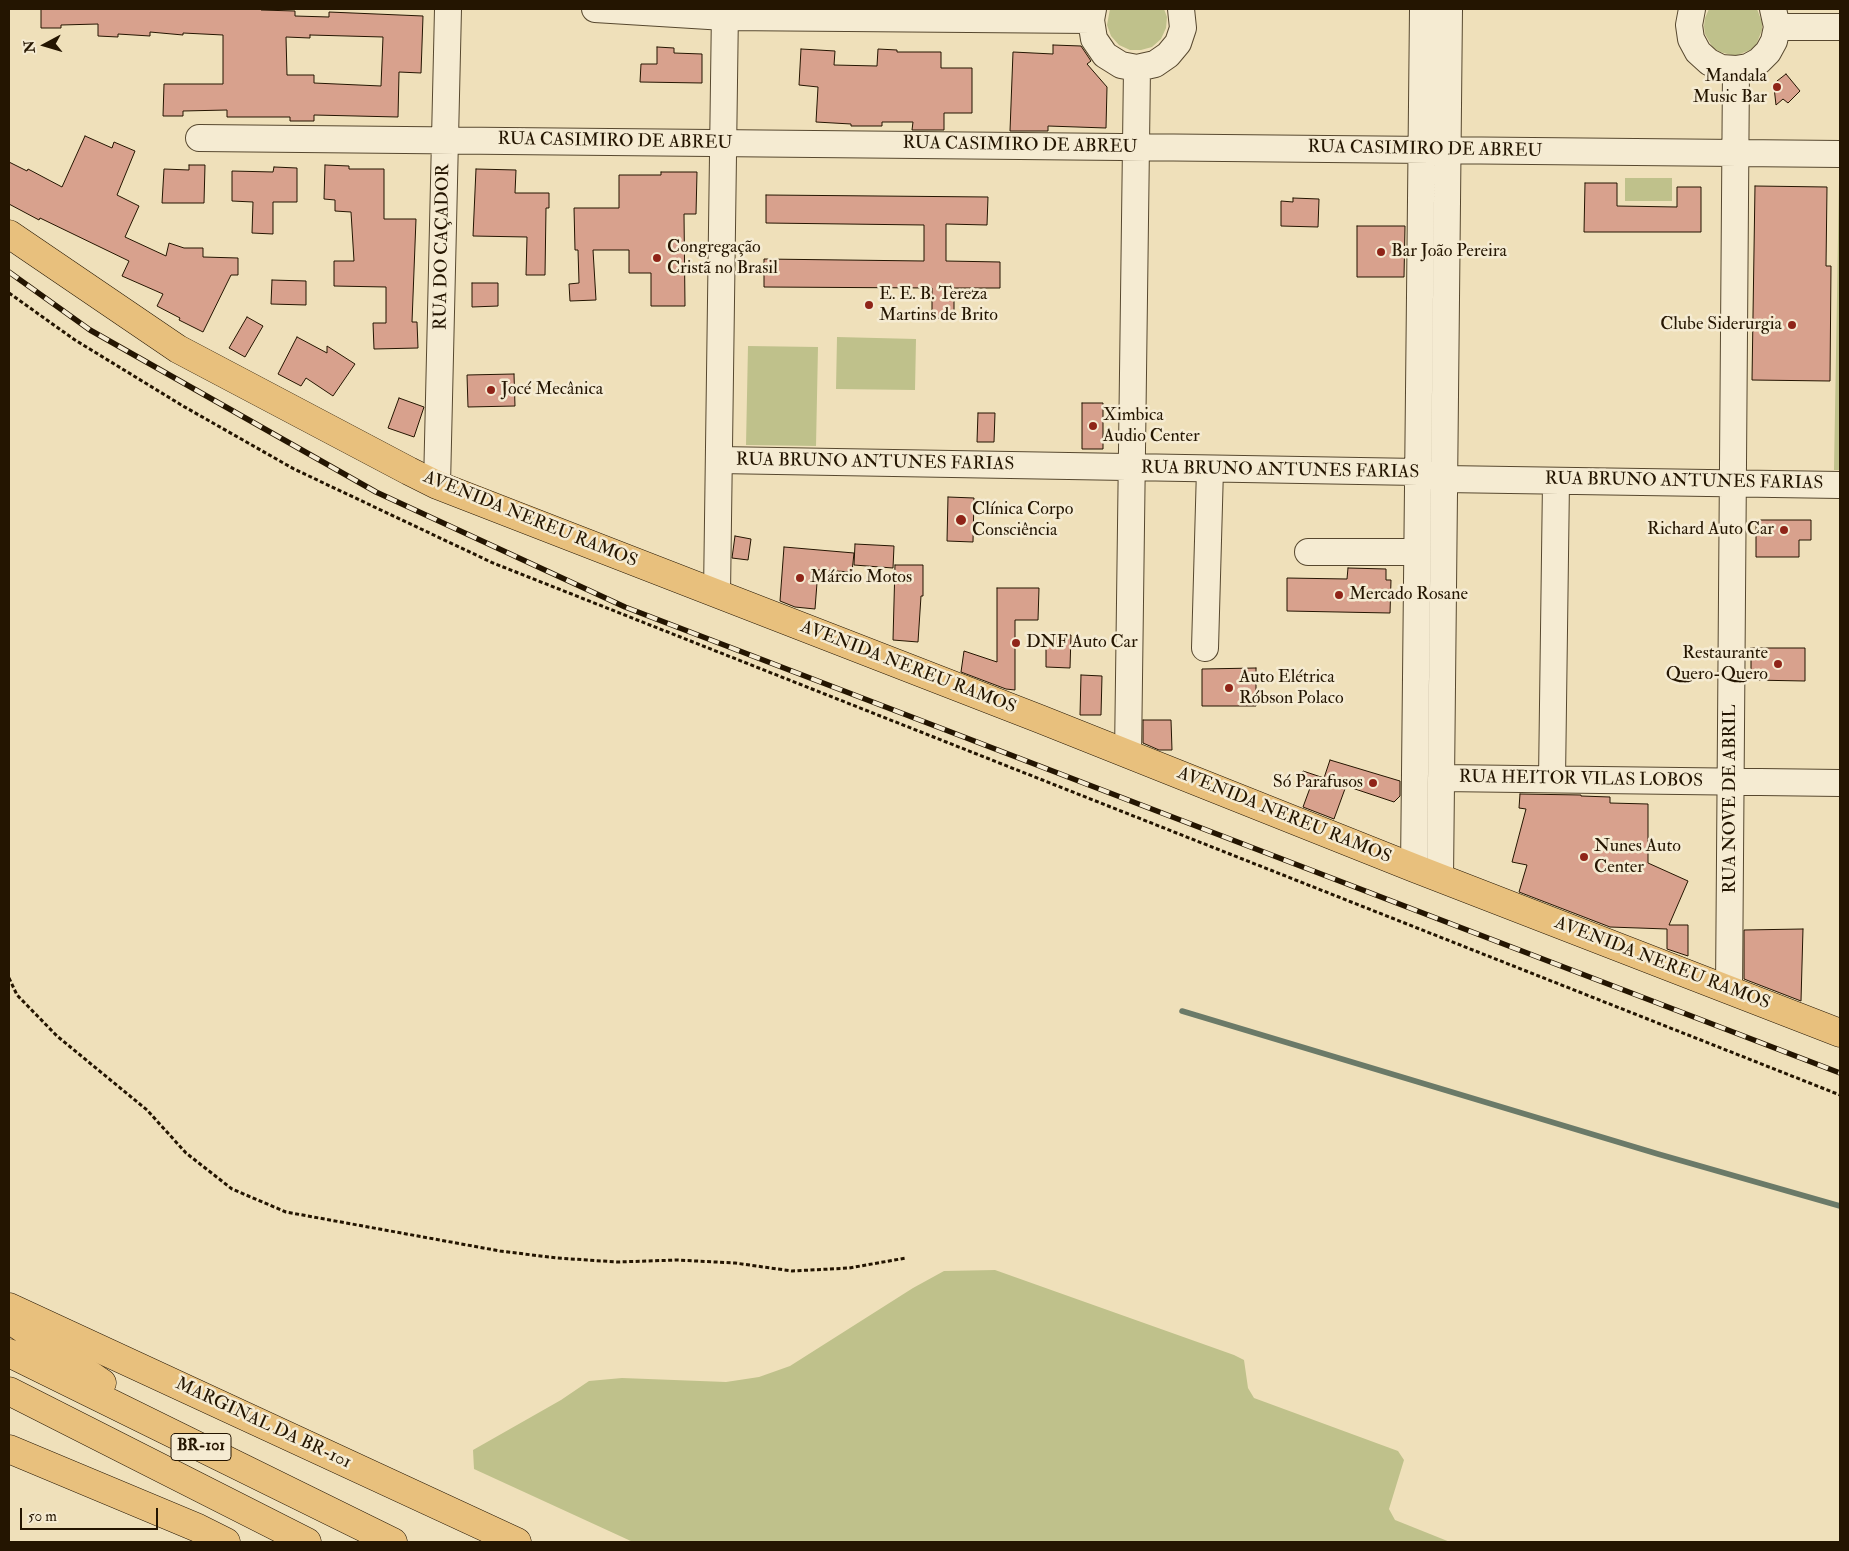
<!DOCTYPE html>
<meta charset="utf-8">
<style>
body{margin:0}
#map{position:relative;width:1849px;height:1551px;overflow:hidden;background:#efe0ba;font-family:"IM FELL Double Pica",serif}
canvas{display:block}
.frame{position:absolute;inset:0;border:10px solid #241501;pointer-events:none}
.north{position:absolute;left:20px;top:20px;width:50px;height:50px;-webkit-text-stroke:4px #f5ebd2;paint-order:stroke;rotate:264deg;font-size:14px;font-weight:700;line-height:20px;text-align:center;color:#241501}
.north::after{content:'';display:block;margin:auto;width:18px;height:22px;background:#241501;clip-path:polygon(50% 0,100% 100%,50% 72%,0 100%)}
.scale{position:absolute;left:20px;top:1508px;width:138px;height:22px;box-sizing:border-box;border:2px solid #241501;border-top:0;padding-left:6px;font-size:15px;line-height:18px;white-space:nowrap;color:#241501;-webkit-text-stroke:4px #f5ebd2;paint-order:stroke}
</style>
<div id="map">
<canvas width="1849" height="1551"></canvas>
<div class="frame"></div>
<div class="north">N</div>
<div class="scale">50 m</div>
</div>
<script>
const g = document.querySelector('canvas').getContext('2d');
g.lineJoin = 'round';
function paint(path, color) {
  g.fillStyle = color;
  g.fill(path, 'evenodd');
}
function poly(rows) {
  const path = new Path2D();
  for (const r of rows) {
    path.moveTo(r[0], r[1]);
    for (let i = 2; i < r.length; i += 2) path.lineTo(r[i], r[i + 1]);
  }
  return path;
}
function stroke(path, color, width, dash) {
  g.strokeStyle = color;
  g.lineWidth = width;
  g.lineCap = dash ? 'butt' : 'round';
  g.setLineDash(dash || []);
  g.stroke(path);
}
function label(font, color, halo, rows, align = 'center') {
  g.font = font + ' "IM FELL Double Pica",serif';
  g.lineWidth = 5;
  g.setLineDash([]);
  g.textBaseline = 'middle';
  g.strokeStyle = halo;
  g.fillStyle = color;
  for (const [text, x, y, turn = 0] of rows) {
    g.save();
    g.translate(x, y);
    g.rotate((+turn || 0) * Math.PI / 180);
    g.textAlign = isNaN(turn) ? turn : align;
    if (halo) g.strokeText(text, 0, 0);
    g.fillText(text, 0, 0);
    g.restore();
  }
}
paint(poly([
 [1110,9,1164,9,1167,17,1166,28,1161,39,1152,47,1141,50,1130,50,1119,45,1111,36,1107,25],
 [1709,9,1757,9,1762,22,1762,30,1756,45,1750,50,1735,56,1720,52,1713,48,1705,34,1704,26,1705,18],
 [1625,178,1672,178,1672,201,1625,201],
 [1839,180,1840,180,1840,470,1834,470],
 [837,337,916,339,915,390,836,389],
 [748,346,818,347,816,446,746,445],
 [995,1270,1234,1355,1244,1360,1248,1388,1254,1398,1398,1451,1404,1460,1389,1509,1395,1520,1450,1542,633,1542,474,1469,473,1450,561,1400,589,1381,622,1378,726,1382,759,1377,790,1366,913,1288,944,1271]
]), '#bfc18b');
stroke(poly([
 [1182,1011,1658,1154,1840,1206]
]), '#6b7a68', 5.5);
const building = poly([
 [41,9,261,9,261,10,295,11,295,16,329,17,329,12,423,16,421,73,399,72,398,117,314,115,314,121,290,121,290,117,227,117,227,110,183,111,183,116,163,116,164,84,223,84,223,35,183,33,183,35,150,32,150,36,118,34,118,37,98,36,98,24,61,25,61,28,41,28,41,9],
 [310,35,383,37,381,86,314,83,314,75,287,75,286,37,310,38,310,35],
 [1053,45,1081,46,1091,61,1087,64,1107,87,1106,128,1048,126,1048,131,1010,131,1013,52,1053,54,1053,45],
 [657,47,674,48,674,53,702,54,702,83,640,82,641,64,657,64,657,47],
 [801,49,835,51,834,65,877,66,878,49,897,50,897,52,941,52,941,68,972,68,972,113,944,113,944,130,912,130,913,122,882,122,882,126,851,126,851,124,816,122,818,87,799,85,801,49],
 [1786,74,1800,91,1788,103,1783,99,1776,105,1774,87,1777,81,1786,74],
 [85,136,112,148,114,142,135,151,117,195,139,206,125,237,166,256,169,243,184,248,203,248,203,257,238,258,238,275,231,275,203,332,179,320,180,318,157,306,163,294,122,276,129,261,40,218,39,220,9,204,9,162,27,171,28,169,62,187,85,136],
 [189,165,205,165,204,203,162,203,164,169,189,170,189,165],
 [325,165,349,166,349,169,384,169,384,219,416,219,412,322,417,322,418,348,374,349,373,323,386,323,386,287,334,286,334,261,354,261,351,212,335,211,335,200,324,199,325,165],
 [274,167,297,168,297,202,273,202,273,234,252,233,253,202,232,201,232,171,273,172,274,167],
 [476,169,516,170,515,193,549,193,549,208,546,208,545,275,526,275,527,237,473,236,476,169],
 [661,172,697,172,696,214,684,214,685,306,651,306,651,273,629,273,629,250,593,250,596,300,570,301,569,284,579,283,578,250,575,250,574,208,619,208,619,175,661,175,661,172],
 [1585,183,1617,183,1617,206,1677,207,1677,187,1701,187,1701,232,1584,232,1585,183],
 [1755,186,1827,187,1826,266,1831,266,1830,381,1752,380,1755,186],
 [766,195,988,197,987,225,946,224,946,261,1000,262,1000,288,954,288,954,318,932,318,932,288,764,287,764,259,924,261,924,225,766,223,766,195],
 [1293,198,1319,199,1318,227,1281,226,1281,201,1293,202,1293,198],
 [1357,226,1405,226,1404,277,1357,277,1357,226],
 [272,280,306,281,306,305,271,304,272,280],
 [472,283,498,283,498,306,472,307,472,283],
 [247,317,263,326,245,357,229,348,247,317],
 [297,337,327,353,327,346,355,364,333,396,306,378,301,386,278,374,297,337],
 [514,374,515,406,468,407,467,375,514,374],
 [399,398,424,407,414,437,388,428,399,398],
 [1082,403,1103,403,1103,449,1082,449,1082,403],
 [978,413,995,413,994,442,977,442,978,413],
 [948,497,974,498,973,542,947,541,948,497],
 [1756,520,1811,520,1811,540,1799,540,1799,557,1756,557,1756,520],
 [735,536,751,539,748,560,732,558,735,536],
 [855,544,894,546,893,568,854,565,855,544],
 [784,547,854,553,852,572,818,570,815,609,795,607,780,601,784,547],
 [895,565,923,565,923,596,921,596,918,642,893,640,895,565],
 [1348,568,1386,569,1386,580,1391,580,1390,613,1287,611,1287,578,1347,579,1348,568],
 [997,588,1039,588,1038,620,1015,620,1015,690,1006,689,961,672,964,651,997,662,997,588],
 [1046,635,1071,635,1070,668,1046,667,1046,635],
 [1751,648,1805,648,1805,681,1751,680,1751,648],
 [1256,668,1256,706,1202,706,1202,669,1256,668],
 [1081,675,1102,676,1101,715,1080,715,1081,675],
 [1143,720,1171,720,1172,750,1159,750,1143,743,1143,720],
 [1330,760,1400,781,1400,796,1394,802,1346,786,1334,819,1303,807,1310,788,1299,784,1303,771,1324,778,1330,760],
 [1520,794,1581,795,1581,796,1610,797,1610,803,1648,804,1648,863,1688,881,1669,925,1688,925,1688,956,1667,949,1667,929,1610,927,1519,892,1527,865,1512,862,1526,809,1519,808,1520,794],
 [1803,929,1801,1001,1744,979,1744,930,1803,929]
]);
paint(building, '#d8a18d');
stroke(building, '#241501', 1);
const minor = poly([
 [595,9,725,17,1091,20],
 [1093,9,1091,20,1094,39,1105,55,1121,65,1137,68,1155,64,1168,55,1178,43,1183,28,1181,9],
 [1692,9,1689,25,1691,39,1698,52,1709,62,1721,68,1736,69,1748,67,1759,61,1768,52,1774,41,1777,27,1773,9],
 [1777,27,1840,27],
 [199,138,1840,154],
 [719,460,1418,472,1444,479,1840,485],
 [437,485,448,9],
 [1308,552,1417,552],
 [717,593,725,9],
 [1205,648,1210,469],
 [1128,754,1137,68],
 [1441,778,1840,783],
 [1552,779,1556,481],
 [1414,868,1423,9],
 [1440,878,1449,9],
 [1729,990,1736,69]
]);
const major = poly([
 [9,234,178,349,409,471,437,485,1040,719,1414,868,1840,1033],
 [9,1307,517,1542],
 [9,1449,198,1528,226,1542]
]);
const highway = poly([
 [9,1319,102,1383],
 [9,1353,393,1542],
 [9,1391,307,1542]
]);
stroke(minor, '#57482f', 28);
stroke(major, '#241501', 29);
stroke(highway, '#241501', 29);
stroke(poly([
 [9,293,75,340,183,406,294,469,493,563,1840,1095],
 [9,978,17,995,57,1036,147,1110,186,1153,232,1189,286,1212,500,1251,557,1258,617,1262,677,1260,735,1263,792,1271,849,1268,906,1258]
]), '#241501', 3, [4, 2.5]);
stroke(minor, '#f5ebd2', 26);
stroke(major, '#e8c07d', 28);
stroke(highway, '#e8c07d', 28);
const rail = poly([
 [9,272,90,330,376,492,625,607,1840,1073]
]);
stroke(rail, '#241501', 5.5);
stroke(rail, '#f5ebd2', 4, [11]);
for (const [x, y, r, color] of [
 [1777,87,5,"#8f2418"],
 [1381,252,5,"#8f2418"],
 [657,258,5,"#8f2418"],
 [869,305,5,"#8f2418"],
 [1792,325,5,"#8f2418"],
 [491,390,5,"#8f2418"],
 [1093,426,5,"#8f2418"],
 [961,520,6,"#8f2418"],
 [1784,530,5,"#8f2418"],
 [800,578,5,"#8f2418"],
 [1339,595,5,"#8f2418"],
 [1016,643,5,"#8f2418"],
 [1778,664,5,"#8f2418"],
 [1229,688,5,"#8f2418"],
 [1373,783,5,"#8f2418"],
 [1584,857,5,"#8f2418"]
]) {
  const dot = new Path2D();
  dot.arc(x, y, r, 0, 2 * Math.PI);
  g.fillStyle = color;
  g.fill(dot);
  stroke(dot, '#f5ebd2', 2);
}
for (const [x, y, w] of [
 [201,1447,60]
]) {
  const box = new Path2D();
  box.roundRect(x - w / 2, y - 13.5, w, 27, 4);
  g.fillStyle = '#f5ebd2';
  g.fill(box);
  stroke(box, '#241501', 1);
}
label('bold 16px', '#241501', null, [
 ["BR-101",201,1447]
]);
label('18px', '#241501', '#f5ebd2', [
 ["Mandala",1767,77,"right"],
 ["Music Bar",1767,98,"right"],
 ["Congregação",667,248],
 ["Cristã no Brasil",667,269],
 ["Bar João Pereira",1391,252],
 ["E. E. B. Tereza",879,295],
 ["Martins de Brito",879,316],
 ["Clube Siderurgia",1782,325,"right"],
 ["Jocé Mecânica",501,390],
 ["Ximbica",1103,416],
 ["Audio Center",1103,437],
 ["Clínica Corpo",972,510],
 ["Consciência",972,531],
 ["Richard Auto Car",1774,530,"right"],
 ["Márcio Motos",810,578],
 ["Mercado Rosane",1349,595],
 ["DNF Auto Car",1026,643],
 ["Restaurante",1768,654,"right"],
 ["Quero-Quero",1768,675,"right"],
 ["Auto Elétrica",1239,678],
 ["Róbson Polaco",1239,699],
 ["Só Parafusos",1363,783,"right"],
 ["Nunes Auto",1594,847],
 ["Center",1594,868]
], 'left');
label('18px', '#241501', '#f5ebd2', [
 ["RUA CASIMIRO DE ABREU",615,142,1],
 ["RUA CASIMIRO DE ABREU",1020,146,1],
 ["RUA CASIMIRO DE ABREU",1425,150,1],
 ["RUA DO CAÇADOR",443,247,-89],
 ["RUA BRUNO ANTUNES FARIAS",875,463,1],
 ["RUA BRUNO ANTUNES FARIAS",1280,471,1],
 ["RUA BRUNO ANTUNES FARIAS",1684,482,1],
 ["AVENIDA NEREU RAMOS",530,520,22],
 ["AVENIDA NEREU RAMOS",908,668,21],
 ["RUA HEITOR VILAS LOBOS",1581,780,1],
 ["RUA NOVE DE ABRIL",1731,799,-90],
 ["AVENIDA NEREU RAMOS",1284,816,22],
 ["AVENIDA NEREU RAMOS",1662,964,21],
 ["MARGINAL DA BR-101",263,1424,25]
]);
</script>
